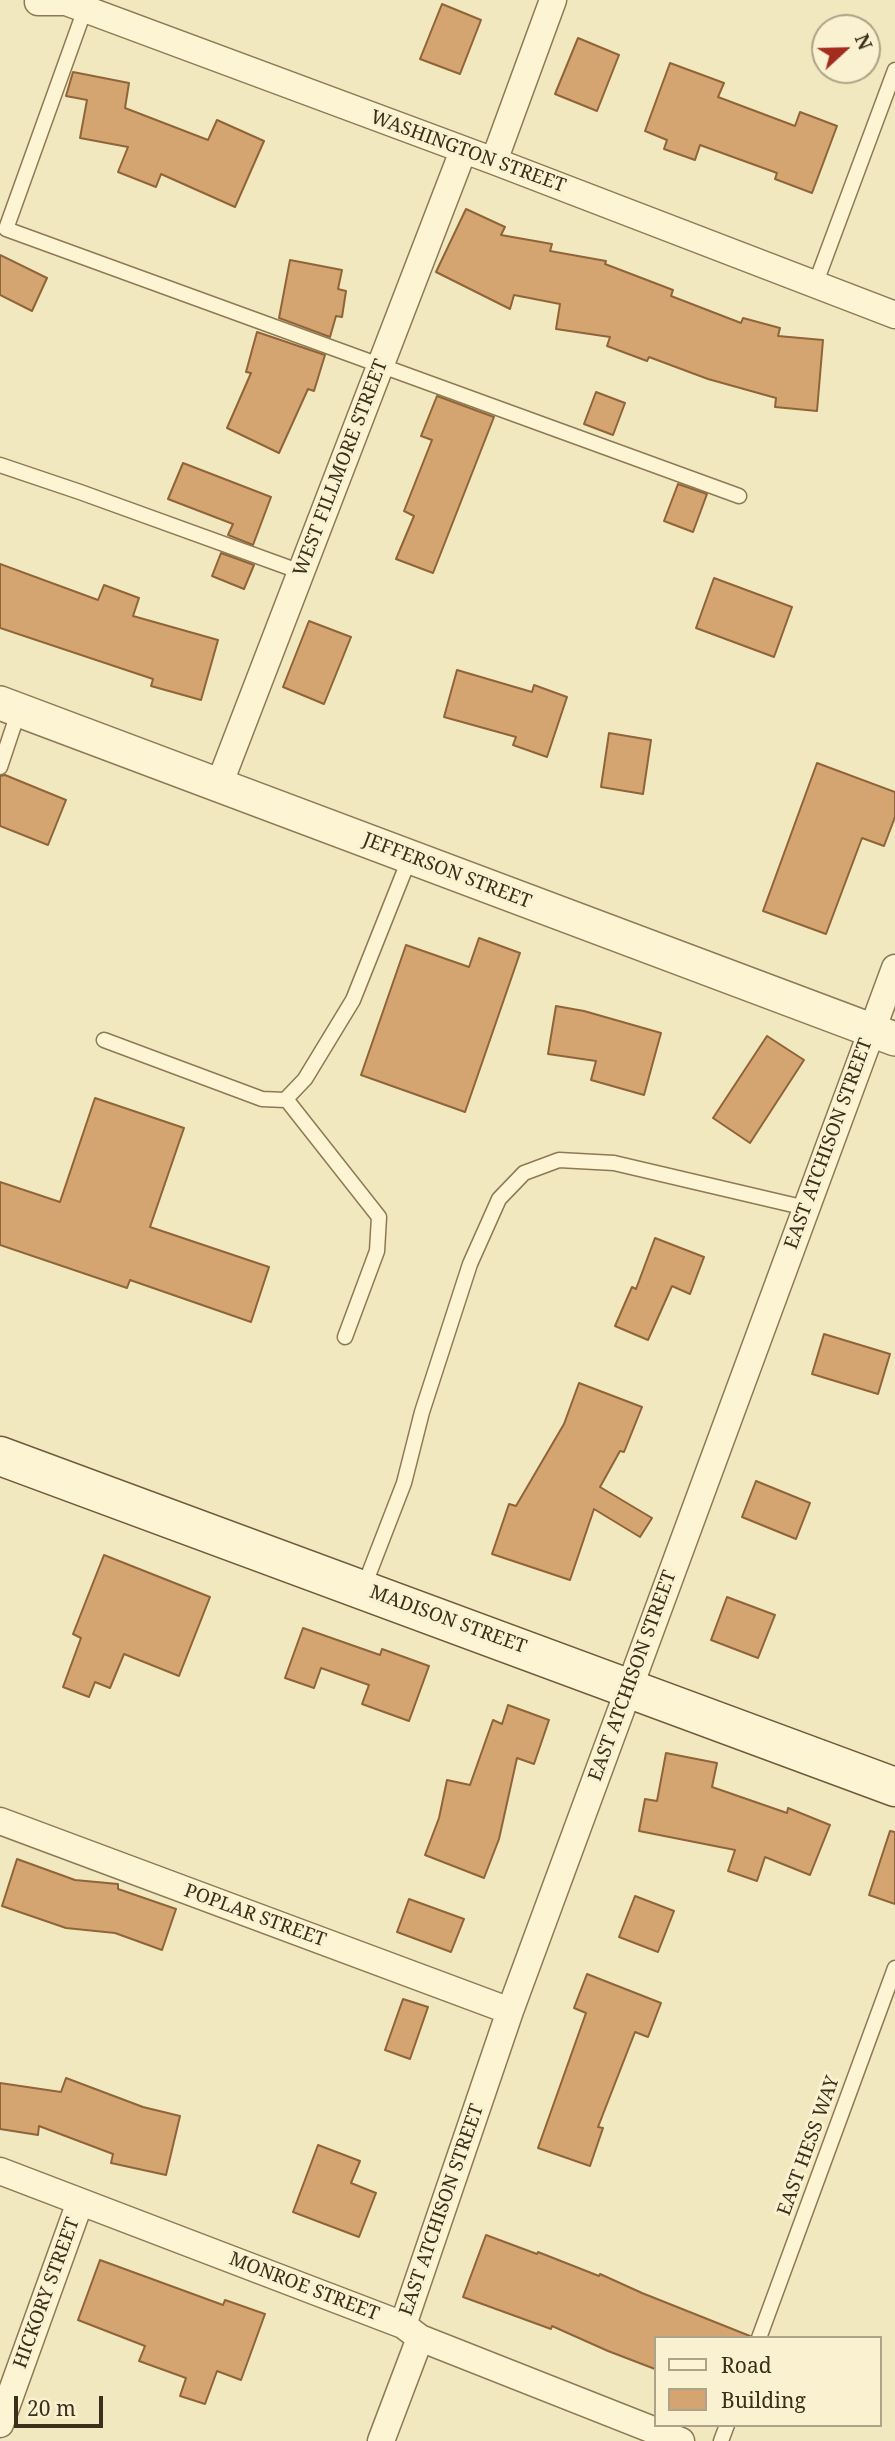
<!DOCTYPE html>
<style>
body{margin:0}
#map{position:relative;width:895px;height:2441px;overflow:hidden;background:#f2e8bf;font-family:"Noto Serif",serif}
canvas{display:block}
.legend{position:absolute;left:654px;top:2336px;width:228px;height:91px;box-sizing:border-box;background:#f9f1d0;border:2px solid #ada388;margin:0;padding:9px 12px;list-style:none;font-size:21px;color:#3b2e1b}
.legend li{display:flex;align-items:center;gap:14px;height:35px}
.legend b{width:35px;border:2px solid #ada388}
.north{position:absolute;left:811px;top:14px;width:70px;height:70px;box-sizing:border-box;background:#f9f1d0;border:2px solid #ada388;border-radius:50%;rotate:68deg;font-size:19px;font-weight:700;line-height:28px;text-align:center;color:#3b2e1b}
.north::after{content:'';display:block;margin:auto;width:24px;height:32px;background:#a32c1f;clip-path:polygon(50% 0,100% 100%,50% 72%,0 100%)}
.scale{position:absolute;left:14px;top:2396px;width:89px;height:32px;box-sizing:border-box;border:4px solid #3b2e1b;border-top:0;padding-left:9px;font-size:21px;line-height:24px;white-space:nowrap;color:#3b2e1b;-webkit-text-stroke:5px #f9f1d0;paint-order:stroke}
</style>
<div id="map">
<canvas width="895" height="2441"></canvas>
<ul class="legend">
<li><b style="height:9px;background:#fcf4d3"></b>Road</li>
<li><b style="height:19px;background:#d5a571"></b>Building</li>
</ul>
<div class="north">N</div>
<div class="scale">20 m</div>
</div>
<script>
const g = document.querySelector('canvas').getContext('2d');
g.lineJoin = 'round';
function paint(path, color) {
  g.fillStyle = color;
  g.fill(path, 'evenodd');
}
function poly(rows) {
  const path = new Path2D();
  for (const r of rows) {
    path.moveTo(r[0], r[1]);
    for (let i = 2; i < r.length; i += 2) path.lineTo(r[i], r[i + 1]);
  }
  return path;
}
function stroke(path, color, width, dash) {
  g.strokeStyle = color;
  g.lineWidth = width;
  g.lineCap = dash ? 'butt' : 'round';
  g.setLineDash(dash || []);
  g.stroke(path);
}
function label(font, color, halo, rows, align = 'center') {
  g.font = font + ' "Noto Serif",serif';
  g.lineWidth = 6;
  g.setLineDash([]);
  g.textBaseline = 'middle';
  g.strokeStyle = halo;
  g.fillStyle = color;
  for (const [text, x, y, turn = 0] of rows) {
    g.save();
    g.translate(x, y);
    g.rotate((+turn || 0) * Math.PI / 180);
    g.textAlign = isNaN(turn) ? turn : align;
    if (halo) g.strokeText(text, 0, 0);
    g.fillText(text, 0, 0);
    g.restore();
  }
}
const building = poly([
 [442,4,481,20,460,74,420,59,442,4],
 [578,38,619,55,597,111,555,94,578,38],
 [670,63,724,83,718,97,795,126,800,112,837,126,812,193,775,179,777,173,700,145,695,160,664,149,667,140,645,131,670,63],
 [73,72,129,83,125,108,208,140,217,120,264,141,235,207,161,174,156,187,118,172,128,147,80,138,87,100,66,96,73,72],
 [466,209,505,227,501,235,552,244,550,251,606,261,605,264,673,290,671,296,741,323,743,318,780,328,778,336,823,340,817,411,775,407,776,398,708,379,649,357,647,361,607,346,610,337,556,329,560,304,514,295,510,309,436,272,466,209],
 [0,255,47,278,32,311,0,295,0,255],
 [290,260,342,270,338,289,346,291,342,317,336,316,330,337,279,318,290,260],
 [257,332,325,355,314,391,308,389,279,453,227,428,251,373,246,372,257,332],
 [596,392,625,403,613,435,584,424,596,392],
 [437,396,494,417,433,573,396,559,414,516,404,511,432,440,421,436,437,396],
 [183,463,271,497,253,545,228,535,233,524,168,499,183,463],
 [678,484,707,494,693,532,664,521,678,484],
 [221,553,254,565,244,589,212,576,221,553],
 [0,564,98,600,104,585,139,598,133,616,218,640,201,700,151,686,153,679,0,628,0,564],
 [714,578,792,607,774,657,696,628,714,578],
 [309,621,351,637,324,704,283,687,309,621],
 [457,670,532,692,534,685,567,697,547,757,513,745,516,737,444,717,457,670],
 [609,733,651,740,643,794,601,787,609,733],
 [817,763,895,792,895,817,884,846,862,838,826,934,763,911,817,763],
 [5,775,66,800,48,845,0,826,0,776,5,775],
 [479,938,520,953,465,1112,361,1075,406,945,469,967,479,938],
 [556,1006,584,1011,661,1033,644,1095,591,1080,596,1061,548,1054,556,1006],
 [767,1036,804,1060,750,1143,713,1118,767,1036],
 [95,1098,184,1128,150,1227,269,1267,251,1322,130,1280,127,1288,0,1245,0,1182,60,1202,95,1098],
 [655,1238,704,1257,690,1294,672,1286,648,1340,615,1326,632,1287,636,1289,655,1238],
 [824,1334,890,1354,878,1394,812,1374,824,1334],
 [579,1383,642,1407,624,1452,620,1451,600,1487,652,1518,640,1537,594,1509,570,1580,492,1554,509,1504,516,1506,564,1424,579,1383],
 [756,1481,810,1503,796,1539,742,1517,756,1481],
 [104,1555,210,1597,179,1676,124,1654,110,1688,95,1682,89,1697,63,1687,81,1638,73,1634,104,1555],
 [727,1597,775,1615,758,1658,711,1640,727,1597],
 [303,1628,380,1655,382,1649,429,1666,409,1721,362,1704,369,1685,321,1668,314,1688,285,1678,303,1628],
 [508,1705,549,1720,534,1764,517,1758,499,1839,484,1878,425,1855,439,1818,447,1780,470,1785,493,1720,502,1724,508,1705],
 [666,1753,717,1763,712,1787,787,1813,788,1808,830,1825,810,1875,765,1857,757,1881,728,1871,735,1850,639,1831,645,1799,657,1801,666,1753],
 [890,1831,895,1832,895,1904,869,1895,890,1831],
 [17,1859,75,1880,118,1884,118,1889,176,1909,162,1950,115,1933,66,1928,2,1906,17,1859],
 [635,1896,674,1911,658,1952,619,1937,635,1896],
 [409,1899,464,1919,451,1952,397,1932,409,1899],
 [587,1974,661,2003,648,2037,635,2032,598,2127,603,2128,590,2166,538,2148,586,2013,574,2008,587,1974],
 [403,1999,428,2007,410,2059,385,2050,403,1999],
 [66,2078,143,2107,180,2116,166,2175,111,2163,113,2154,39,2126,38,2135,0,2129,0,2083,61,2092,66,2078],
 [318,2145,360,2161,351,2183,376,2193,359,2237,293,2212,318,2145],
 [486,2235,537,2254,538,2252,599,2276,600,2274,642,2293,750,2336,750,2338,655,2338,655,2369,608,2351,552,2326,551,2329,463,2297,486,2235],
 [100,2260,223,2305,225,2300,265,2314,241,2380,217,2371,205,2404,180,2396,186,2378,139,2361,145,2346,78,2320,100,2260]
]);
paint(building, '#d5a571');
stroke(building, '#8f6439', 2);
const service = poly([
 [85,9,6,229,739,496],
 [815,285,895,70],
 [0,465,80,492,301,572],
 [0,767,19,710],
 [104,1040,262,1099,285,1100,305,1079,353,1000,410,857],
 [286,1099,379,1217,377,1251,345,1337],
 [363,1589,404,1483,422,1412,470,1264,499,1199,524,1173,559,1160,614,1163,806,1208],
 [759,2338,895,1968],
 [721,2441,727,2425]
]);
const minor = poly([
 [38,2,66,2,494,161,895,315],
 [494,161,553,0],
 [219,785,463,151],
 [0,1821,510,2011],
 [0,2171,403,2325,420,2338,681,2441],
 [403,2325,510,2011,895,968],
 [0,2424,80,2202],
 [381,2441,420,2338]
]);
const tertiary = poly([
 [0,703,895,1039]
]);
const secondary = poly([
 [0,1456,895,1787]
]);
stroke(service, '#8d7955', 17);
stroke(minor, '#8d7955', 29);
stroke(tertiary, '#8d7955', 36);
stroke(secondary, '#6f5939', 41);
stroke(service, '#fcf4d3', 14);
stroke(minor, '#fcf4d3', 26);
stroke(tertiary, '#fcf4d3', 33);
stroke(secondary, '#fcf4d3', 38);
label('19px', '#3b2e1b', '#f9f1d0', [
 ["WASHINGTON STREET",468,152,20],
 ["WEST FILLMORE STREET",341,468,-69],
 ["JEFFERSON STREET",447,871,21],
 ["EAST ATCHISON STREET",829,1144,-70],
 ["MADISON STREET",448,1620,20],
 ["EAST ATCHISON STREET",633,1676,-70],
 ["POPLAR STREET",255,1916,20],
 ["EAST HESS WAY",809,2146,-70],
 ["EAST ATCHISON STREET",442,2210,-71],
 ["MONROE STREET",304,2287,21],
 ["HICKORY STREET",47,2293,-70]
]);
</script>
